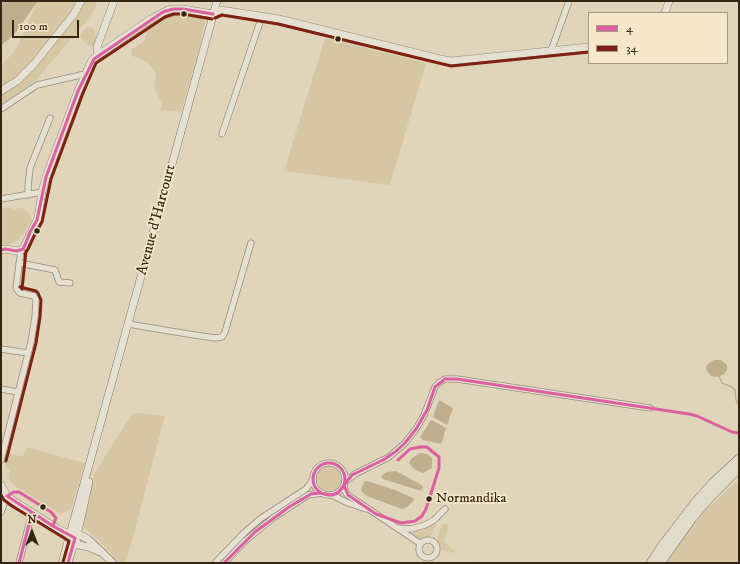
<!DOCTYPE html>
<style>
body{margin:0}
#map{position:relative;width:740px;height:564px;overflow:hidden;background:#e0d4bb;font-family:"IM FELL DW Pica",serif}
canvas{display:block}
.frame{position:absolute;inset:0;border:2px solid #342613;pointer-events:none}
.legend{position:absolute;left:588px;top:12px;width:140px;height:52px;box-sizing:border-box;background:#f5e7c9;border:1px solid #a89a80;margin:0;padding:5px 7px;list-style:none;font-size:12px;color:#342613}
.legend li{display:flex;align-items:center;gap:8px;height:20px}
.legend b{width:20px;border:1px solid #a89a80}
.north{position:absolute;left:12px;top:512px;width:40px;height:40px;-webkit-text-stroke:3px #f5e7c9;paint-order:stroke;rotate:0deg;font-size:11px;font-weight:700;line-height:16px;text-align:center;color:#342613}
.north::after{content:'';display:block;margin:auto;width:14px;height:18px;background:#342613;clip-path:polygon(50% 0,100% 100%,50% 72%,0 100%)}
.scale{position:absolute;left:12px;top:20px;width:67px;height:18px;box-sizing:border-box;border:2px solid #342613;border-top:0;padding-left:5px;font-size:12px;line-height:14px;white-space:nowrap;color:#342613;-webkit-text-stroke:3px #f5e7c9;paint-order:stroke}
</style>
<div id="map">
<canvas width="740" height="564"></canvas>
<div class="frame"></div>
<ul class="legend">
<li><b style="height:5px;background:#dc5f9f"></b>4</li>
<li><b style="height:5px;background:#7f2110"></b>34</li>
</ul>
<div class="north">N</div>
<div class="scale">100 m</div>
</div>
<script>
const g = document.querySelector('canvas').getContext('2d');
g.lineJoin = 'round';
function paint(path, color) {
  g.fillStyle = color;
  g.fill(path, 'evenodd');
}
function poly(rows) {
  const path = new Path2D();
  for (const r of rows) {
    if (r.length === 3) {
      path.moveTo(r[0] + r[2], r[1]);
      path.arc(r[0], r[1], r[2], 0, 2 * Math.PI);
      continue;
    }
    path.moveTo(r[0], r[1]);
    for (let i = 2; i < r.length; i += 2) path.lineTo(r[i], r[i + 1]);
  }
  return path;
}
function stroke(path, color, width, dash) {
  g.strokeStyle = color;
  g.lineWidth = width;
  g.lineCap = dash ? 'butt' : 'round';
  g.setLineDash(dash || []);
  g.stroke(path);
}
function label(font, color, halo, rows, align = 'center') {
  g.font = font + ' "IM FELL DW Pica",serif';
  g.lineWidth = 3.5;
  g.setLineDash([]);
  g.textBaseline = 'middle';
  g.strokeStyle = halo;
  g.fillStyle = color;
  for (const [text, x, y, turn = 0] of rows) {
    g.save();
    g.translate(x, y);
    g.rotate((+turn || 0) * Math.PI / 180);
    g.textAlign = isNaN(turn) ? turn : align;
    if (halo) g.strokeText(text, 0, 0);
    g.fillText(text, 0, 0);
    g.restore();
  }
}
paint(poly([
 [38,1,97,1,95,9,84,24,36,80,1,105,1,65,15,51],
 [181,11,199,14,204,19,205,22,200,47,181,112,161,110,162,103,154,88,156,76,155,71,147,62,137,58,136,57,132,56,131,50,145,40,147,33,146,28,141,30,140,29,171,12],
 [90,26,95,30,96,41,94,48,85,43,80,36,86,28],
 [325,38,426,63,390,185,284,171],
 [13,207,14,210,22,207,28,212,31,217,32,217,32,220,25,232,17,241,6,246,1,242,1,209],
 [139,413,165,416,126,563,120,563,82,525,94,474,132,414],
 [26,447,85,463,71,509,60,514,15,486,8,478,10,471,7,469,4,463,5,452,23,457],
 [329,479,12],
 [735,483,739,484,739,563,666,563,674,550,706,510],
 [438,519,432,534,429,537,419,539,409,533,410,531,426,527],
 [443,523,449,525,444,542,447,544,451,548,455,550,454,553,486,563,484,563,441,549,437,538]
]), '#d7c6a4');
paint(poly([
 [4,1,38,1,16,32,8,40,1,45,1,7],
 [714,360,721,360,727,365,727,370,723,375,717,377,711,376,707,371,706,367,709,363],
 [439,400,453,408,447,425,433,417],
 [431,420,446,428,441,444,423,440,420,437],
 [420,453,427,454,432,458,432,468,423,473,414,469,409,463,411,459],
 [396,471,420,484,423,487,421,491,383,479,381,476,387,472],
 [367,481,395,490,413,498,414,500,407,507,402,509,367,496,362,492,361,489,364,482]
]), '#beae8c');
stroke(poly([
 [719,376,722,383,732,387,735,390,736,400,739,405]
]), '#beae8c', 1.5);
const minor = poly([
 [551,51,569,1],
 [1,109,37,85,85,74],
 [222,134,260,22,263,17],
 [28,195,28,187,30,168,50,118],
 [1,199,42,192],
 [19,263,55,270,59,282,70,283],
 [128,324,188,334,215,338,222,337,225,332,251,243],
 [1,349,28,353],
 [1,389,18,392],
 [1,460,31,342,35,317,36,300,34,296,20,293,16,288,21,250],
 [329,479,16],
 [345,482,355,474,389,457,405,443,416,429,424,415,435,387,440,382,445,379,457,379,650,408],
 [344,485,346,493,349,496,421,544],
 [332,495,348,503,366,509],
 [1,512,7,496],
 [398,528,411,529,425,525,434,520,445,509],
 [428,549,9],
 [19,563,32,513],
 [215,563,245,532,260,519,306,489,310,484,313,478],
 [224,563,245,541,273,518,308,495,322,493]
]);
const tertiary = poly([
 [665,13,669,1],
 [98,55,97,47,114,1],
 [1,91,17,81,34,64,74,14,81,1],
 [1,250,5,249,17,251,23,249,25,245,38,218,42,192,46,177,78,91,92,60,98,55,151,19,168,10,173,9,183,9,213,14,221,10,279,19,440,59,451,61,589,47],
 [1,485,7,496,15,502,58,529,75,537]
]);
const secondary = poly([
 [75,538,80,535,88,539,113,563],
 [75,538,78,545,89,547,100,552],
 [62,563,217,1],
 [68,563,79,527,89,482]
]);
const trunk = poly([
 [651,563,663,545,696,502,713,483,739,459],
 [660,563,692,518,709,498,739,468]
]);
stroke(minor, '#948b7b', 7);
stroke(tertiary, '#948b7b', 8);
stroke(secondary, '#7b7365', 8);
stroke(trunk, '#7b7365', 10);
stroke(minor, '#e6e0d3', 5.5);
stroke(tertiary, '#e6e0d3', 7);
stroke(secondary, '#e6e0d3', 7);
stroke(trunk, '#e1dbcc', 9);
stroke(poly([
 [1,250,5,249,17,251,23,249,25,245,30,232,37,220,46,177,78,91,94,59,163,12,173,9,183,9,213,14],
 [329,479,16],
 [344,485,348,495,376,514,401,523,415,521,422,516,426,509,439,468,439,457,427,447,420,447,410,449,398,460],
 [14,492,19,492,51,512,56,518,53,526,7,496,14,492],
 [53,526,75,538,68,563],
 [19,563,32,513],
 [224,563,255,532,289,507,311,494,319,493,332,495,338,493,352,475,383,460,395,452,405,443,416,429,427,410,435,387,445,379,457,379,689,414,697,416,732,432,739,433]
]), '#dc5f9f', 3);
stroke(poly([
 [215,18,222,15,278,24,451,66,589,52],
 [25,254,28,249,35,234,42,222,51,179,83,93,96,63,165,17,174,14,183,14,212,19],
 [22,289,26,251],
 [6,461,36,343,40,317,41,300,38,293,36,291,20,287],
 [1,495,4,500,12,506,69,541,63,562]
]), '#7f2110', 3);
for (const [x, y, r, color] of [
 [184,14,3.5,"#342613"],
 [338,39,3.5,"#342613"],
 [37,231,3.5,"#342613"],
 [429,499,3.5,"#342613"],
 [43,507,3.5,"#342613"]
]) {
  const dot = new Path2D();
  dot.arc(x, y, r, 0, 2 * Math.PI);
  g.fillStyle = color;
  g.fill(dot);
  stroke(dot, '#f5e7c9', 1.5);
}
label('14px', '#342613', '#f5e7c9', [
 ["Normandika",436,499]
], 'left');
label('15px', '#342613', '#f5e7c9', [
 ["Avenue d'Harcourt",157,220,-75]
]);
</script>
